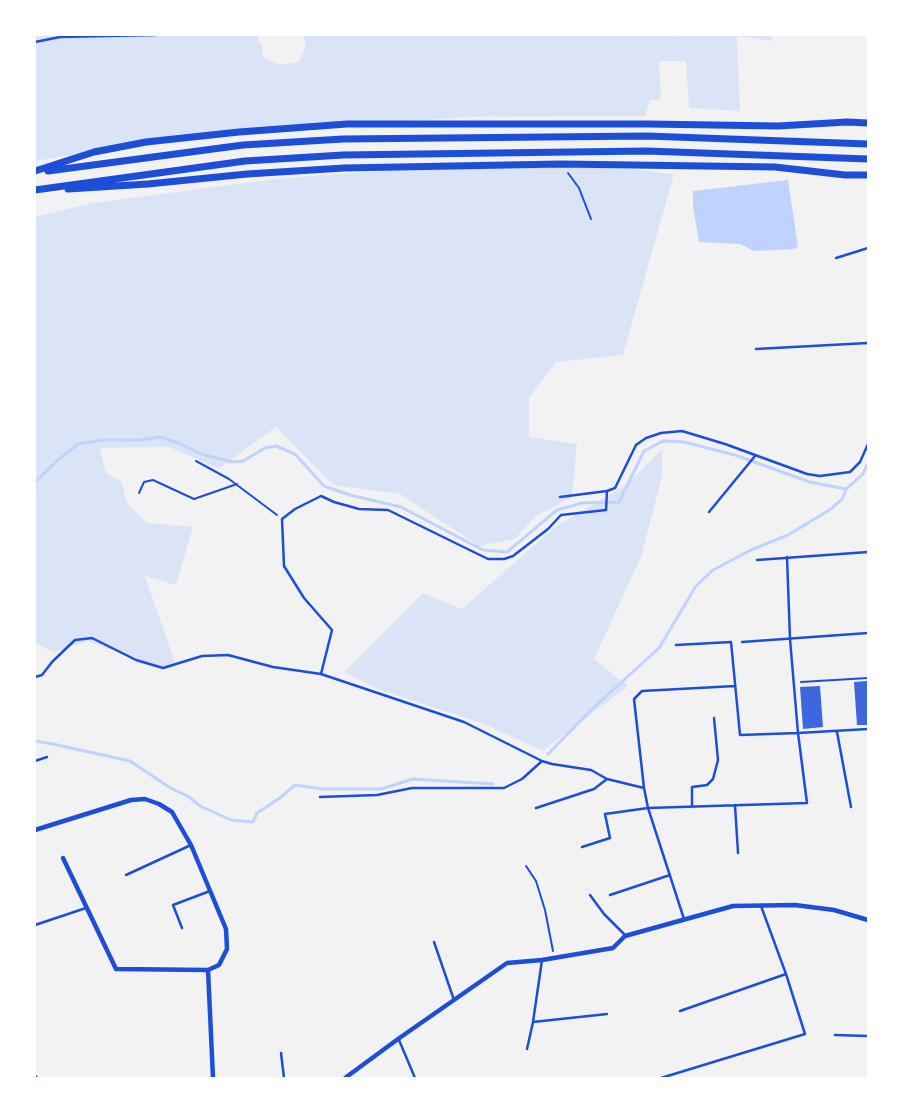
<!DOCTYPE html>
<style>
body{margin:0}
#map{position:relative;width:903px;height:1113px;overflow:hidden;background:#f2f2f2;font-family:"Titillium Web",sans-serif}
canvas{display:block}
.frame{position:absolute;inset:0;border:36px solid #fff;pointer-events:none}
</style>
<div id="map">
<canvas width="903" height="1113"></canvas>
<div class="frame"></div>
</div>
<script>
const g = document.querySelector('canvas').getContext('2d');
g.lineJoin = 'round';
function paint(path, color) {
  g.fillStyle = color;
  g.fill(path, 'evenodd');
}
function poly(rows) {
  const path = new Path2D();
  for (const r of rows) {
    path.moveTo(r[0], r[1]);
    for (let i = 2; i < r.length; i += 2) path.lineTo(r[i], r[i + 1]);
  }
  return path;
}
function stroke(path, color, width, dash) {
  g.strokeStyle = color;
  g.lineWidth = width;
  g.lineCap = dash ? 'butt' : 'round';
  g.setLineDash(dash || []);
  g.stroke(path);
}
paint(poly([
 [35,35,261,35,257,41,262,44,263,57,280,65,299,62,306,45,303,35,675,35,676,37,687,35,772,35,771,41,737,36,740,111,689,108,686,61,659,61,661,99,650,100,645,116,470,117,357,124,225,135,72,155,35,161],
 [588,165,674,174,623,355,556,362,529,398,529,437,577,444,572,497,536,516,515,539,479,546,400,494,333,485,276,427,219,469,169,447,100,448,106,473,122,482,127,503,147,523,193,527,176,585,145,576,176,666,165,670,88,641,53,652,35,643,35,217,93,203,282,178,427,168],
 [662,449,662,476,641,557,594,659,628,686,543,751,484,724,380,690,344,672,423,593,462,609,555,527,626,485]
]), '#dbe4f7');
paint(poly([
 [788,180,798,247,793,249,754,251,740,244,699,242,693,206,693,191]
]), '#bfd3fe');
stroke(poly([
 [35,482,58,460,78,444,103,440,139,440,160,437,179,443,201,454,232,462,243,461,265,448,276,446,295,454,324,486,350,495,401,507,483,550,507,552,557,510,582,503,619,502,644,451,663,441,684,442,735,455,810,482,846,489,863,474,868,463],
 [35,741,53,744,130,761,169,787,189,797,200,806,231,820,253,822,257,813,280,798,295,785,322,789,381,789,413,779,493,784],
 [548,754,591,710,659,648,696,586,713,570,751,550,788,535,831,509,842,499,846,490]
]), '#bfd3fe', 3);
paint(poly([
 [868,681,868,725,857,725,854,682],
 [820,686,823,727,803,729,800,687]
]), '#3d67dc');
stroke(poly([
 [568,173,579,188,591,219],
 [196,461,229,479,277,515],
 [139,493,144,482,153,480,194,499,237,484],
 [801,682,868,678],
 [526,866,536,881,545,910,553,951]
]), '#1d4ed8', 2);
stroke(poly([
 [35,42,60,37,156,35],
 [836,258,868,248],
 [756,349,868,343],
 [560,497,607,491],
 [709,512,755,456],
 [757,560,868,552],
 [742,642,868,633],
 [676,645,731,642,740,735,798,733,790,639,787,557],
 [321,674,332,630,304,598,284,566,282,519,295,509,321,496,334,502,359,509,388,510,488,559,504,559,513,556,548,529,561,515,606,510,607,491,615,488,636,445,646,438,661,433,682,431,725,444,807,474,820,476,850,472,860,462,868,444],
 [35,677,42,675,52,662,75,640,92,638,136,660,163,668,202,656,228,655,273,667,321,674,464,722,542,761,552,764,591,770,607,779,644,788],
 [837,732,851,807],
 [35,761,47,757],
 [320,797,377,795,412,788,504,788,522,779,542,761],
 [735,805,738,853],
 [692,807,692,787,707,785,713,779,718,760,714,718],
 [536,808,594,789,607,779],
 [582,847,610,838,605,814,648,808,807,803,798,733,868,729],
 [126,875,191,845],
 [590,895,604,914,625,935],
 [610,895,670,875],
 [684,919,648,808,644,788,634,699,642,691,735,686],
 [35,925,86,908],
 [182,928,173,905,210,891],
 [434,942,454,1000],
 [680,1011,786,974],
 [533,1022,607,1014],
 [835,1035,868,1036],
 [399,1040,415,1078],
 [527,1049,533,1022,542,960],
 [281,1053,284,1078],
 [661,1078,805,1034,786,974,761,906]
]), '#1d4ed8', 2.5);
stroke(poly([
 [35,830,131,800,145,799,159,804,172,812,191,845,226,929,227,949,219,965,208,970,116,969,63,858],
 [208,970,213,1078],
 [35,1077,36,1078],
 [345,1078,398,1039,507,963,542,960,613,948,625,936,733,906,795,905,834,910,868,920]
]), '#1d4ed8', 4.5);
stroke(poly([
 [35,171,94,152,146,142,239,132,347,124,648,124,778,126,847,122,868,123],
 [48,171,243,145,343,139,647,136,868,144],
 [68,189,148,184,247,174,344,168,561,164,775,167,845,175,868,175],
 [35,190,245,161,343,155,647,151,868,159]
]), '#1d4ed8', 7);
</script>
